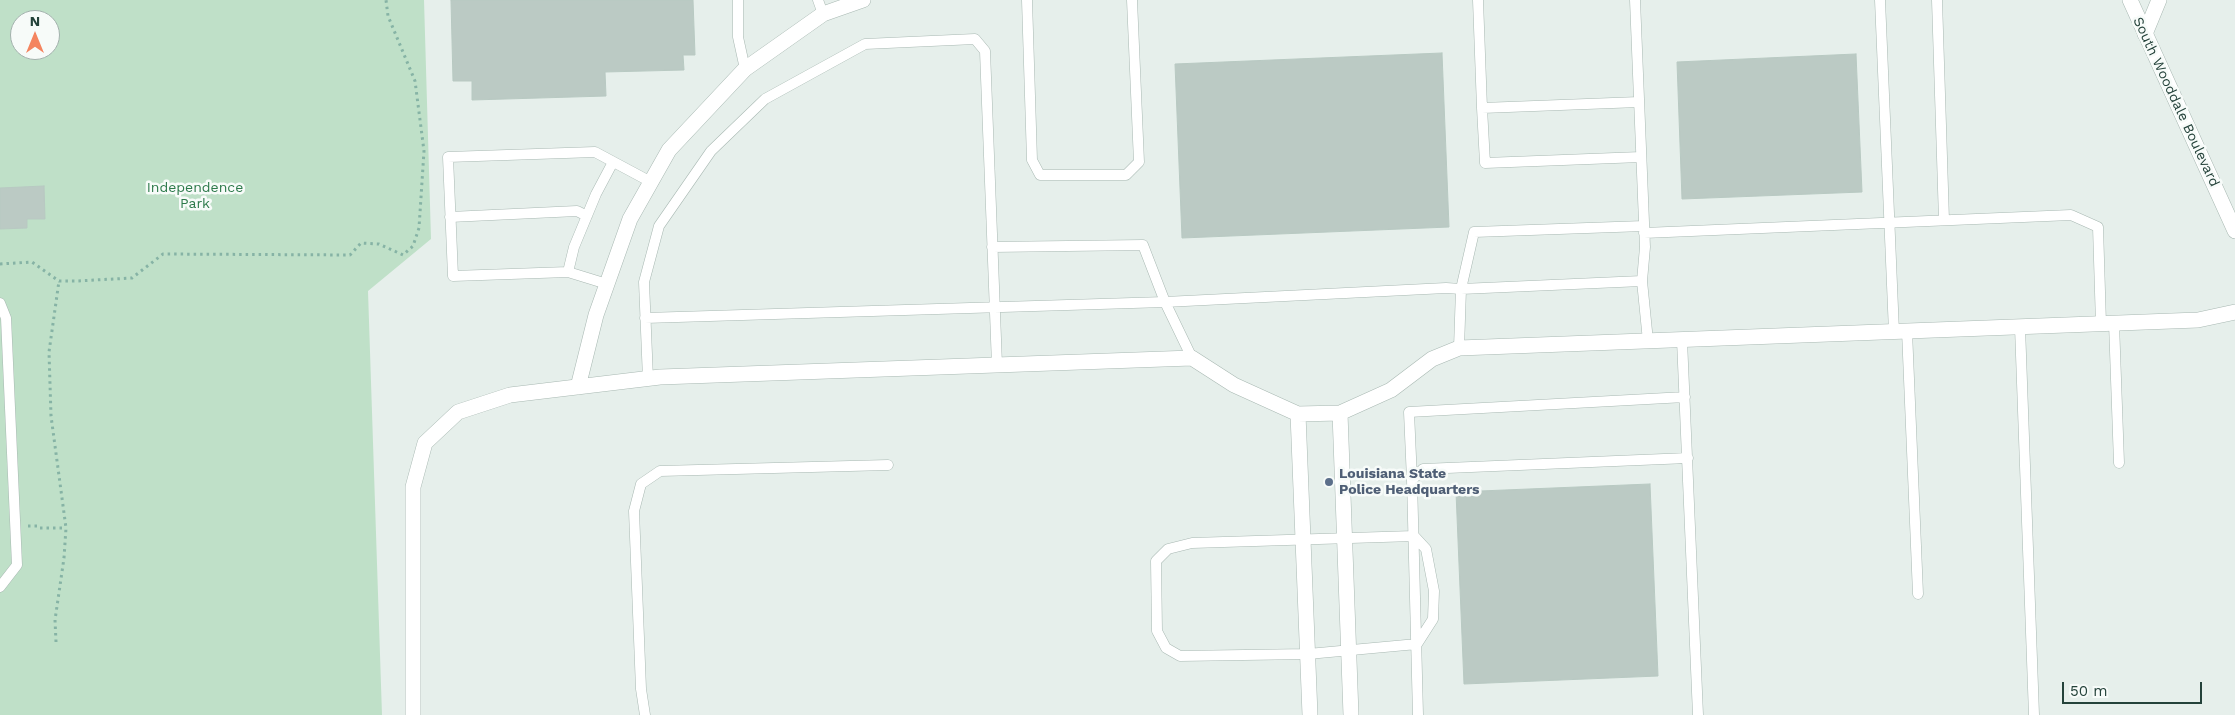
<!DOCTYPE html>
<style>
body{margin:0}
#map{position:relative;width:2235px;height:715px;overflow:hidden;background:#e6efeb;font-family:"Work Sans",sans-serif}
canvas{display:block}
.north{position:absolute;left:10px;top:10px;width:50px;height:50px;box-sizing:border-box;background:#f7fbf9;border:1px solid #a3b1ad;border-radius:50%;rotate:0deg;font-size:14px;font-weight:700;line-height:20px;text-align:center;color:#24423a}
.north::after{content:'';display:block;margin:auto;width:18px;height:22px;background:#f4845f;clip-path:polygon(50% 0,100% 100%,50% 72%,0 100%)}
.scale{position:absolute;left:2062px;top:682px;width:140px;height:22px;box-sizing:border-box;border:2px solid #24423a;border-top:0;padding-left:6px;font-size:15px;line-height:18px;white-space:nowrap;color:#24423a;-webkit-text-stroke:4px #f7fbf9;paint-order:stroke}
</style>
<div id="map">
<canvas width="2235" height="715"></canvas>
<div class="north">N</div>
<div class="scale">50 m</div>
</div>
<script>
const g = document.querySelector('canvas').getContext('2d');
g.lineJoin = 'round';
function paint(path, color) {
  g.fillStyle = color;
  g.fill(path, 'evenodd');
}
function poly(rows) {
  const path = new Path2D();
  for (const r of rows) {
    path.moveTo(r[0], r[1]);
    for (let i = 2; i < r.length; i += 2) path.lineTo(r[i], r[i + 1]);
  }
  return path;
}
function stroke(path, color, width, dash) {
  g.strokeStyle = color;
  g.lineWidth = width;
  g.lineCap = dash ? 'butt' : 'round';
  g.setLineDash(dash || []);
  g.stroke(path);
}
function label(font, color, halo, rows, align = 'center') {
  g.font = font + ' "Work Sans",sans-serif';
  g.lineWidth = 5;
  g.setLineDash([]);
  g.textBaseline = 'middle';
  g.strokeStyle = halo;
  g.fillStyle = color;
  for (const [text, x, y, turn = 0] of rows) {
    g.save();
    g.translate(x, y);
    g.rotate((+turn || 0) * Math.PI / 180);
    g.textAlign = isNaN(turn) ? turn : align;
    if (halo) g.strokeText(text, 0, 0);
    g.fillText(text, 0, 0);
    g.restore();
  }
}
paint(poly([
 [0,0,424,0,431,239,368,291,382,715,0,715],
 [20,20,50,20,50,50,20,50]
]), '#bfe0c8');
const building = poly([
 [451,0,693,0,695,55,683,55,684,70,605,72,606,96,472,100,472,81,453,81,451,0],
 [1442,53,1449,227,1182,238,1175,64,1442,53],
 [1856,54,1862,192,1682,199,1677,62,1856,54],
 [44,186,45,219,27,219,27,228,0,229,0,188,44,186],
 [1650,484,1658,676,1464,684,1456,492,1650,484]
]);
paint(building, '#bbcac4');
stroke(building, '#b8c9c2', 1);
const service = poly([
 [738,0,738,37,745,69],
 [818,0,823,14],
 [1027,0,1032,160,1040,175,1126,175,1139,162,1132,0],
 [1478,0,1482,108,1639,102],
 [1635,0,1645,247,1642,281,1461,289,1474,232,1644,226],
 [1880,0,1894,332],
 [1937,0,1944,220],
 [1482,108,1485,163,1641,157],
 [450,217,577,211,587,216],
 [1644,233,2071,215,2098,227,2101,324],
 [568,272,574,247,596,194,613,162],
 [1642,281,1648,341],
 [607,284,568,272,453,276,448,157,595,152,651,182],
 [0,303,6,318,17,565,0,587],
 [645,318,1165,302,1143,245,992,247],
 [2114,323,2119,463],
 [2020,327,2034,715],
 [1907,331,1918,594],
 [1682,340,1698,715],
 [1192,358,1165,302,1446,288,1461,289,1459,348],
 [648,379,644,282,659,226,711,151,765,99,865,44,975,39,985,51,997,365],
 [1412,480,1409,412,1685,397],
 [1414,536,1426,549,1434,591,1433,619,1417,644,1308,654,1180,656,1166,648,1157,631,1156,561,1168,549,1192,543,1414,536],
 [645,715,641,689,634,511,641,484,660,471,888,465],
 [1418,715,1412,480,1423,469,1688,458]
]);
const minor = poly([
 [2145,34,2159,0],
 [578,387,596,315,630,219,669,150,745,69,823,14,863,0],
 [1340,413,1351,715],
 [1298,414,1310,715],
 [413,715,413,487,425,443,458,412,510,395,660,377,1192,358,1234,385,1298,414,1340,413,1391,390,1432,359,1459,348,2198,320,2235,312]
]);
const tertiary = poly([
 [2130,0,2235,231]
]);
stroke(service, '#a8b8b2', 11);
stroke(minor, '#a8b8b2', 16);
stroke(tertiary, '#a8b8b2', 16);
stroke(poly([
 [0,264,32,262,59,281,77,281,132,278,163,254,350,255,361,243,379,244,403,255,413,246,419,228,424,151,415,81,388,16,386,0],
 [28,526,40,526],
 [40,528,66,528],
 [56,642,55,620,64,558,66,528,51,416,49,352,59,281]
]), '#86b3a5', 3, [2.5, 4]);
stroke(service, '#fff', 10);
stroke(minor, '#fff', 15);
stroke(tertiary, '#fff', 15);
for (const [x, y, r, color] of [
 [1329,482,5,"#5c6f8a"]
]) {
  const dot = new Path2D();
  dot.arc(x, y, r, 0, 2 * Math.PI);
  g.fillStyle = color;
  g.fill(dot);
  stroke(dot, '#f7fbf9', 2);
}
label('14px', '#24423a', '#f7fbf9', [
 ["South Wooddale Boulevard",2176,102,65]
]);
label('14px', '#2d7a4b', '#f7fbf9', [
 ["Independence",195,188],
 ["Park",195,204]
]);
label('bold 14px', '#4e5e75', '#f7fbf9', [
 ["Louisiana State",1339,474],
 ["Police Headquarters",1339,490]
], 'left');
</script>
